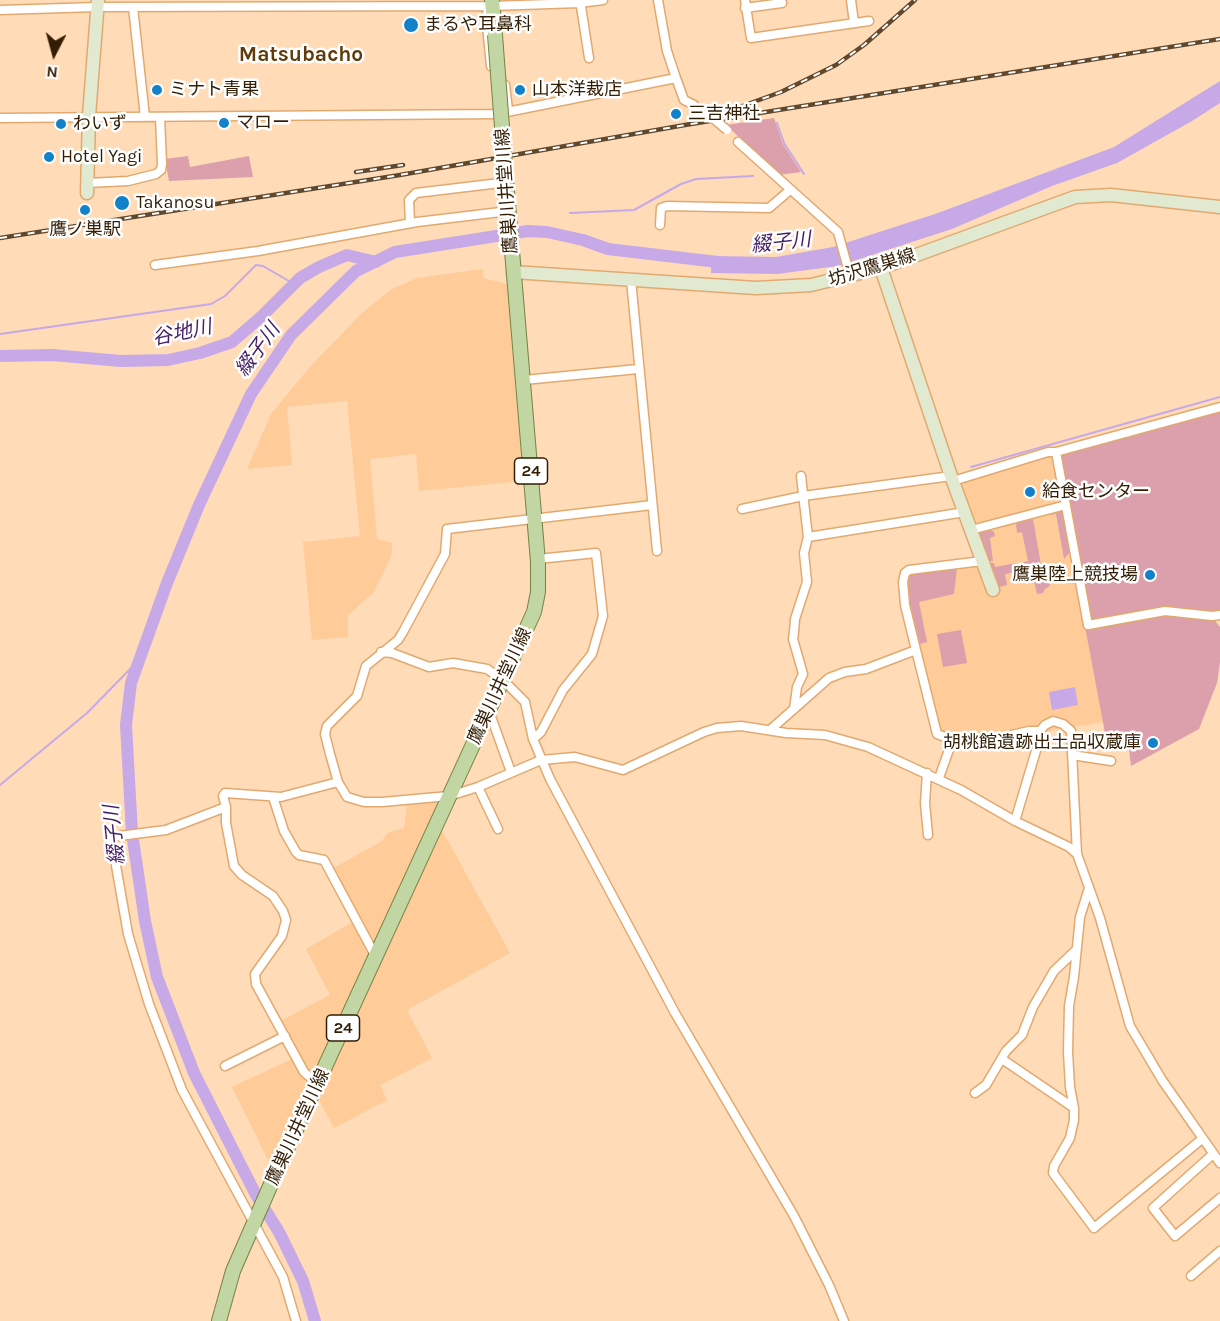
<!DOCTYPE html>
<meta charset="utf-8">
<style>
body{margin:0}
#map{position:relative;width:1220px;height:1321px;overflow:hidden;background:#ffdbb8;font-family:Karla,sans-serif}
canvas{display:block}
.north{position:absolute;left:24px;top:24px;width:60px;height:60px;-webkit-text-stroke:4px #fff;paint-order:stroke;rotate:186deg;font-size:16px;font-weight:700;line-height:24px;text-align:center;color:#331e05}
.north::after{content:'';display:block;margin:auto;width:21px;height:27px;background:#331e05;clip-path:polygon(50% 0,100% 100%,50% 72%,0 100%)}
</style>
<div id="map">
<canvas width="1220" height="1321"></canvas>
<div class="north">N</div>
</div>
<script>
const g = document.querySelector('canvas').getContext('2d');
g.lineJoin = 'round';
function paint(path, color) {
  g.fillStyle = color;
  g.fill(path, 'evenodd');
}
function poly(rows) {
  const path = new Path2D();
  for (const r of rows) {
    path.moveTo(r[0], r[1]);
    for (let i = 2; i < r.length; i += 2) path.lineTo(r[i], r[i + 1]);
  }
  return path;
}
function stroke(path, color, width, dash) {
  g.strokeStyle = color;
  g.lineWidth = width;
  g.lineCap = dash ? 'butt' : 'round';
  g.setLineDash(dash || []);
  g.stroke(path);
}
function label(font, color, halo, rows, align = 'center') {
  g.font = font + ' Karla,"Noto Sans JP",sans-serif';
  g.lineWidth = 5;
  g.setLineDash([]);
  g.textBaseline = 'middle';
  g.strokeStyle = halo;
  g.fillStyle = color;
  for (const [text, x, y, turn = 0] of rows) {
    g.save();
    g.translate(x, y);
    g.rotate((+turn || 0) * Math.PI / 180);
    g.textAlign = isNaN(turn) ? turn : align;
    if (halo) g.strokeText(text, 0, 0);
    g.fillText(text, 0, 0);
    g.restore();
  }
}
paint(poly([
 [483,269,483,278,507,284,523,481,419,491,416,454,370,459,377,539,392,543,392,554,374,592,348,615,348,637,312,640,303,542,360,536,347,401,287,407,292,465,247,469,271,414,309,368,359,316,390,290,417,278],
 [1048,456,1053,456,1104,722,958,746,939,729,909,605,906,578,910,572,980,565,959,482],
 [440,801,439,825,510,953,407,1010,432,1058,380,1085,387,1100,334,1128,318,1098,278,1180,232,1087,296,1057,278,1022,330,995,306,949,356,920,330,870,382,841,387,833,404,828,407,805]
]), '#ffcb98');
paint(poly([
 [774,118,783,144,801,172,779,175,726,125],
 [188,156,190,167,249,156,253,177,169,181,165,159],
 [1220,407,1220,614,1212,617,1220,627,1220,662,1217,683,1199,729,1131,766,1129,749,1108,749,1053,456],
 [1062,509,1070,552,1064,559,1056,514,1051,515,1051,513],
 [1033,519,1041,565,1021,570,1020,563,1028,561,1022,532,1017,533,1016,523],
 [991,530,994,532,995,536,990,538,993,561,988,561,979,533],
 [989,563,994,563,995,567,1016,563,1017,572,1005,574,1007,585,999,587],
 [1044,564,1046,564,1050,586,1045,589,1043,593,1037,594,1032,572,1045,570],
 [957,568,954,594,919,602,927,642,920,644,910,605,908,578,911,573],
 [961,630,967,663,943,667,937,634]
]), '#dba0ab');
paint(poly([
 [1220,81,1220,103,1192,121,1117,163,1052,186,952,229,838,266,777,274,711,273,711,256,776,257,833,247,938,213,1114,147],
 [1075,687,1078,705,1052,710,1049,692]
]), '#c6a9e6');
stroke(poly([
 [777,123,784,143,804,174],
 [570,213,634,210,681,184,696,179,753,176],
 [0,334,211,304,225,296,256,265,263,266,294,284],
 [971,467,1220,397],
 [0,785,87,713,138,661]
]), '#c6a9e6', 2);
stroke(poly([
 [0,356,52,355,121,361,168,360,200,353,232,342,262,316,300,278,319,267,347,255,376,262],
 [315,1321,303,1281,279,1232,256,1195,194,1073,157,977,145,921,132,833,126,725,131,683,167,583,199,505,251,394,291,335,356,271,395,252,528,231,547,232,583,240,608,249,726,263]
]), '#c6a9e6', 12);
const street = poly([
 [580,0,589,58],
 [658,0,667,51,676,78,684,100,694,105],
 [745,0,751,38,869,21],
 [851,0,854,23],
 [133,7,145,117],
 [745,8,782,3],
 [0,10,97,7,492,6,580,3,603,0],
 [491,66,486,15,492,6],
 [505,85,508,110],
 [0,118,497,114,676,78],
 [738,142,838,232,850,276],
 [87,183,128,181,156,174,161,170,162,164,160,117],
 [410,223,409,200,416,193,500,183],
 [660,225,661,208,667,206,769,208,790,190],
 [155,265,258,251,417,222,509,211],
 [631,280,657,551],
 [524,380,638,369],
 [1056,452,1088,625,1165,611,1212,616,1220,615],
 [801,476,808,537,965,512],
 [953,481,1048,452,1056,452,1220,407],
 [652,505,447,529,445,554,403,632,398,640,366,666,357,696,327,726,325,734,330,754,338,782,347,797,364,802,382,802,449,796,478,787,541,760,575,757,623,770,704,732,717,728,741,726,786,733,825,735,868,747,961,790,1015,821,1069,847,1077,854],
 [742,509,803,496,951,476],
 [971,530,1066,505],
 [916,650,937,734,945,737,951,744],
 [381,652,392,653,429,667,453,663,487,669,503,680,525,702,533,739,550,779,675,1013,794,1216,829,1285,844,1321],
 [794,709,797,687,803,674,793,639,794,632,795,619,807,582,804,553,808,537],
 [489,711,511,772],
 [770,730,829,678,845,672,866,669,916,650,905,605,903,582,905,573,909,570,982,561],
 [533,739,541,732,563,690,592,654,603,616,596,553,538,559],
 [1072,755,1111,761],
 [927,773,925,803,928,835],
 [939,778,951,744,977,743,1029,731,1040,731],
 [478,787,498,829],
 [273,797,284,831,296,852,299,855,324,860,376,957],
 [226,807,226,823,234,866,242,875,273,896,283,911,286,920,282,936,255,974,256,984,304,1072,318,1084],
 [1015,821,1038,744,1040,731,1045,725,1053,721,1063,724,1071,731,1077,854,1100,918,1130,1026,1162,1080,1220,1163],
 [1089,888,1080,917,1074,977,1069,1006,1068,1052,1070,1087,1074,1108,1074,1120,1070,1138,1054,1166,1053,1173,1094,1228,1202,1139],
 [1002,1059,1074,1108],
 [225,1066,285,1036],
 [975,1093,986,1085,1006,1051,1022,1035,1033,1007,1054,971,1076,950],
 [1213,1154,1153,1208,1175,1236,1220,1198],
 [1191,1276,1220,1251],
 [296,1321,283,1277,182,1090,149,1004,128,934,111,837,166,830,226,807,223,796,225,793,281,797,338,782]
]);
const secondary = poly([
 [87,193,89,116,98,0],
 [881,268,951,476,993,590],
 [513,272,756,288,811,285,881,268,1075,197,1111,195,1220,207]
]);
const primary = poly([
 [492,0,495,35],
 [219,1321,233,1271,271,1184,534,612,538,592,538,562,506,179]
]);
stroke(street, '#e2a96f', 11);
stroke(secondary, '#e2a96f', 15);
stroke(primary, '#768343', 16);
stroke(street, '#fff', 8);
stroke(secondary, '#e1ead1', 12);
stroke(primary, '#c2d6a3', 14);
const rail = poly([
 [723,113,781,92,836,65,864,45,915,0],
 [356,172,403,165],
 [0,238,400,175,685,125,1220,39]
]);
stroke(rail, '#60482d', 4.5);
stroke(rail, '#fff', 2, [7]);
const streetBridge = poly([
 [708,114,727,130]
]);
const primaryBridge = poly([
 [495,35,506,179]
]);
stroke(streetBridge, '#e2a96f', 11, []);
stroke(primaryBridge, '#768343', 16, []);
stroke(streetBridge, '#fff', 8);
stroke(primaryBridge, '#c2d6a3', 14);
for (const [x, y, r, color] of [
 [411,25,8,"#1380ca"],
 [157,90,6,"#1380ca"],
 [520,90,6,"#1380ca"],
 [676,114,6,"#1380ca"],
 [224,123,6,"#1380ca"],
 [61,124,6,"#1380ca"],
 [49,157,6,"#1380ca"],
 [122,203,8,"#1380ca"],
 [85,210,6,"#1380ca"],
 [1030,492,6,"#1380ca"],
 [1150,575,6,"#1380ca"],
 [1153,743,6,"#1380ca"]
]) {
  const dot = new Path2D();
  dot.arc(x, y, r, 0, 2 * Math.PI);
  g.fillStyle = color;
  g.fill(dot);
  stroke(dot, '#fff', 2);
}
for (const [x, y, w] of [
 [531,471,33],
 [343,1028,33]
]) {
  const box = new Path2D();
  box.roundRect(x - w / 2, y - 13, w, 26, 4.5);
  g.fillStyle = '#fff';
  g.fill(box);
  stroke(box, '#331e05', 1.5);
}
label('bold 16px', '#331e05', null, [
 ["24",531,471],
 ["24",343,1028]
]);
label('18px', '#331e05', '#fff', [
 ["まるや耳鼻科",424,25],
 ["ミナト青果",169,90],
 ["山本洋裁店",532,90],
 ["三吉神社",688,114],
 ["マロー",236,123],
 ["わいず",73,124],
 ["Hotel Yagi",61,157],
 ["Takanosu",136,203],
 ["鷹ノ巣駅",85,230,"center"],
 ["給食センター",1042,492],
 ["鷹巣陸上競技場",1138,575,"right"],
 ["胡桃館遺跡出土品収蔵庫",1141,743,"right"]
], 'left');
label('18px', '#331e05', '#fff', [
 ["鷹巣川井堂川線",507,191,-94],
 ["坊沢鷹巣線",872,268,-17],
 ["鷹巣川井堂川線",500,686,-65],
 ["鷹巣川井堂川線",298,1127,-65]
]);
label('italic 20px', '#451e65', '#fff', [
 ["綴子川",781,243,-6],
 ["谷地川",182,333,-12],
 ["綴子川",258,350,-54],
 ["綴子川",115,835,-96]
]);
label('bold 21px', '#613b0a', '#fff', [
 ["Matsubacho",301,55]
]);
</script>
